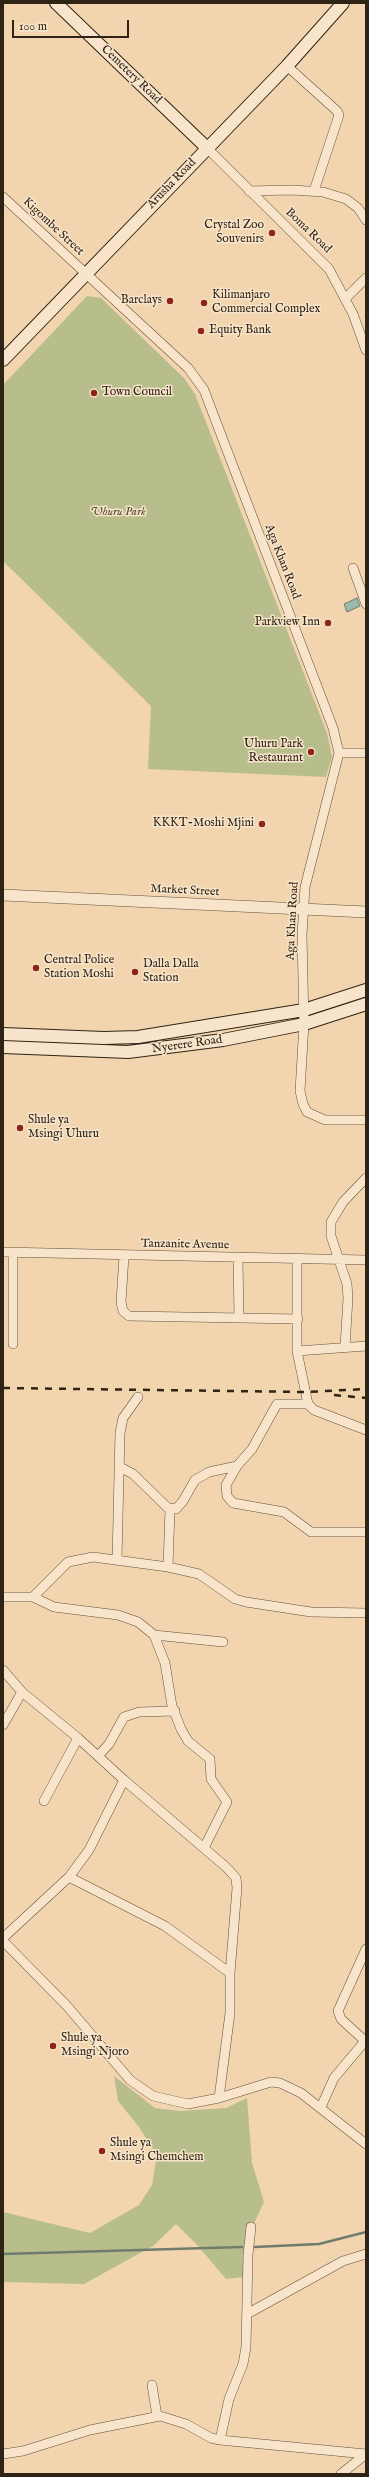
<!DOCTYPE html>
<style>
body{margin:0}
#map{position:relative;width:369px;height:2477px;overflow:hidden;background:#f2d5ae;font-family:"IM FELL English",serif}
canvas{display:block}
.frame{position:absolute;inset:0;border:4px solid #2f2315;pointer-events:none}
.scale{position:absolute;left:12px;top:20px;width:117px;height:18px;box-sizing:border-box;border:2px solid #2f2315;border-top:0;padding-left:5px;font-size:12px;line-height:14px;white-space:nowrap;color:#2f2315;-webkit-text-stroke:3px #f7e4ca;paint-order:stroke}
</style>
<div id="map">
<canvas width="369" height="2477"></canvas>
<div class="frame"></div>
<div class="scale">100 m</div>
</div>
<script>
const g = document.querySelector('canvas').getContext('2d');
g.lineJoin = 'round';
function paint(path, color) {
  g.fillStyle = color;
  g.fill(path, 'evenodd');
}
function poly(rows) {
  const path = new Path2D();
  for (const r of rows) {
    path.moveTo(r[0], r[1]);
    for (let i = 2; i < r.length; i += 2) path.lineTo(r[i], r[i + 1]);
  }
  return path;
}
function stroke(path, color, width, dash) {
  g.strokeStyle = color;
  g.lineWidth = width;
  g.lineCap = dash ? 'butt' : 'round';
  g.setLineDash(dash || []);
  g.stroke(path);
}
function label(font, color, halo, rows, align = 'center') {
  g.font = font + ' "IM FELL English",serif';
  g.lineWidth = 3;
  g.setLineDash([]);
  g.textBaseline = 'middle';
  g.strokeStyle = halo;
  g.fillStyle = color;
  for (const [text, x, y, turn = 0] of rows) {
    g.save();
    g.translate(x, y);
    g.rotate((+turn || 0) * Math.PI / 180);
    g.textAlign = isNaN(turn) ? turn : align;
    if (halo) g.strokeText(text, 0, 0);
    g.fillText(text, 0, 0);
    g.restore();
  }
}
paint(poly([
 [87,296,101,298,184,378,195,394,327,733,332,757,326,777,148,769,151,706,3,561,3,385],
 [114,2076,155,2108,180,2111,226,2108,247,2098,252,2163,264,2202,249,2234,244,2277,226,2279,198,2246,176,2224,153,2246,84,2284,3,2282,3,2212,90,2233,139,2205,152,2185,157,2155,139,2127,118,2101]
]), '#b7be8c');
const water = poly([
 [357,598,360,606,347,612,344,604,357,598]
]);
paint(water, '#9bb9aa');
stroke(water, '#707d6e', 1);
stroke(poly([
 [255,2247,319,2244,366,2232],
 [3,2254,242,2247]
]), '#707d6e', 2.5);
const minor = poly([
 [287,66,337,111,339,115,314,191],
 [206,147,329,269,353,314,366,350],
 [249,191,292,190,323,192,346,199,358,208,366,220],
 [3,197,188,368,204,390,333,728,339,753,305,887,302,935,304,1024,300,1091,303,1104,307,1112,325,1120,366,1120],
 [346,298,366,278],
 [353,568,366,604],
 [339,753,366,753],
 [3,1252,366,1260],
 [13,1252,13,1344],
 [124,1256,121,1302,123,1311,129,1316,298,1319],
 [238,1258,239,1318],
 [297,1259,297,1351,308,1404,314,1410,366,1430],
 [345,1347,348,1298,347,1284,331,1236,331,1222,343,1202,366,1178],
 [297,1351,366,1346],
 [237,1466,226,1485,227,1496,233,1503,284,1512,311,1532,366,1532],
 [120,1467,133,1474,168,1508,176,1509,183,1501,195,1480,209,1472,237,1466,252,1449,277,1404,308,1404],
 [117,1560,120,1433,123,1418,138,1397],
 [168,1567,170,1509],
 [3,1597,33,1597,54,1607,118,1615,138,1622,154,1635,165,1663,172,1706,181,1729,188,1741,210,1759,211,1779,227,1802,204,1848],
 [33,1597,68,1562,93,1557,168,1567,199,1574,235,1599,246,1602,311,1612,366,1613],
 [154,1635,223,1642],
 [3,1670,22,1692,78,1738,124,1780,226,1867,236,1878,237,1888,230,1973,230,2013,219,2098],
 [3,1725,22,1692],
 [98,1756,109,1744,124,1717,139,1712,175,1711],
 [44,1801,78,1738],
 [69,1877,165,1926,230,1973],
 [3,1938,69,1877,89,1850,124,1780],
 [3,1941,67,2006,130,2080,153,2096,188,2104,219,2098,271,2082,280,2083,301,2093,366,2144],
 [321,2107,334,2078,365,2041,341,2019,338,2011,366,1949],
 [247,2314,343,2261,366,2254],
 [152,2385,157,2416],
 [220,2440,229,2399,243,2364,246,2347,248,2255,251,2227],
 [3,2454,23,2451,90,2430,160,2416,186,2424,211,2438,220,2440,366,2454],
 [341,2474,366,2454]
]);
const tertiary = poly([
 [3,895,366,912]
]);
const secondary = poly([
 [56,3,206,147],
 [3,360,287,66,343,3],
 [3,1034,104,1038,138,1037,304,1010,366,990],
 [3,1047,128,1052,223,1040,304,1024,366,1004]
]);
stroke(minor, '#60503b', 10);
stroke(tertiary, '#60503b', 12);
stroke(secondary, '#2f2315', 14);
stroke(minor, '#f7e4ca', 9);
stroke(tertiary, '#f7e4ca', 11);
stroke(secondary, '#f7e4ca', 12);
stroke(poly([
 [3,1388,306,1392,366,1389],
 [334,1395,366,1398]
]), '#2f2315', 2.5, [7, 7]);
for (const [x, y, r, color] of [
 [272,233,4,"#8f2418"],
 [170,301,4,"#8f2418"],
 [204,303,4,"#8f2418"],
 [201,331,4,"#8f2418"],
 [94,393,4,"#8f2418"],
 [328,623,4,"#8f2418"],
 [311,752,4,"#8f2418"],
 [262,824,4,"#8f2418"],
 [36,968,4,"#8f2418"],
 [135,972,4,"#8f2418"],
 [20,1128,4,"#8f2418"],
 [53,2046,4,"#8f2418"],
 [102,2151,4,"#8f2418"]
]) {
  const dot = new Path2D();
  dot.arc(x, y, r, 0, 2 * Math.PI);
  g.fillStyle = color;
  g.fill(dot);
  stroke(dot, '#f7e4ca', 1.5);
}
label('12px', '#2f2315', '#f7e4ca', [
 ["Cemetery Road",131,75,44],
 ["Arusha Road",172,184,-46],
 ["Kigombe Street",53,227,43],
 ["Boma Road",308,231,44],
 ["Aga Khan Road",282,562,69],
 ["Market Street",185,891,3],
 ["Aga Khan Road",293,921,-87],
 ["Nyerere Road",187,1045,-8],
 ["Tanzanite Avenue",185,1245,1]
]);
label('12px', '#2f2315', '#f7e4ca', [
 ["Crystal Zoo",264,226,"right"],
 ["Souvenirs",264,240,"right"],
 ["Kilimanjaro",212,296],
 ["Commercial Complex",212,310],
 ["Barclays",162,301,"right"],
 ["Equity Bank",209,331],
 ["Town Council",102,393],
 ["Parkview Inn",320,623,"right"],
 ["Uhuru Park",303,745,"right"],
 ["Restaurant",303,759,"right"],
 ["KKKT-Moshi Mjini",254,824,"right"],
 ["Central Police",44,961],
 ["Station Moshi",44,975],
 ["Dalla Dalla",143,965],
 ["Station",143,979],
 ["Shule ya",28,1121],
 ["Msingi Uhuru",28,1135],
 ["Shule ya",61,2039],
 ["Msingi Njoro",61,2053],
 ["Shule ya",110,2144],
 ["Msingi Chemchem",110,2158]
], 'left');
label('italic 12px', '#514a33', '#f7e4ca', [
 ["Uhuru Park",118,513]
]);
</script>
